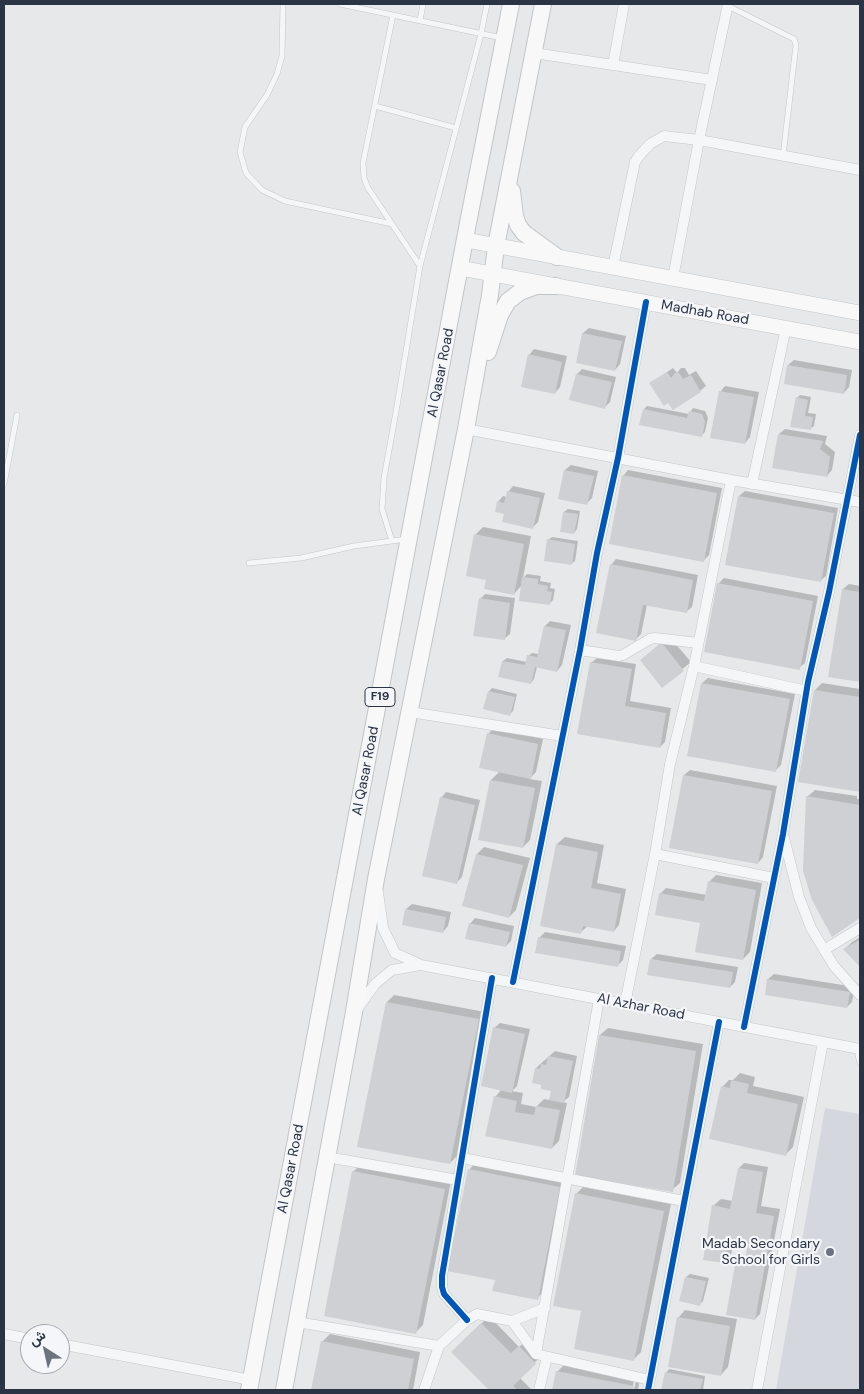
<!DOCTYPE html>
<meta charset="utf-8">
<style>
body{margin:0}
#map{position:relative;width:864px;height:1394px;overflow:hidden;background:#e6e8ea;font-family:"DM Sans",Vazirmatn,sans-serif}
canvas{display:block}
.frame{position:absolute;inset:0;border:5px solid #2b3445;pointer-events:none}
.north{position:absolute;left:20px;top:1324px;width:50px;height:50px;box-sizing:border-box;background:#f4f6f9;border:1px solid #a4a8b1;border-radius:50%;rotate:325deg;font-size:14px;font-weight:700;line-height:20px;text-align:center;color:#2b3445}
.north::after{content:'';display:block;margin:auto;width:18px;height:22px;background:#6c737f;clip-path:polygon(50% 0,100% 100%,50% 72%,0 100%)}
</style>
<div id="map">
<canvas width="864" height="1394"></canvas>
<div class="frame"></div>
<div class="north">ش</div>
</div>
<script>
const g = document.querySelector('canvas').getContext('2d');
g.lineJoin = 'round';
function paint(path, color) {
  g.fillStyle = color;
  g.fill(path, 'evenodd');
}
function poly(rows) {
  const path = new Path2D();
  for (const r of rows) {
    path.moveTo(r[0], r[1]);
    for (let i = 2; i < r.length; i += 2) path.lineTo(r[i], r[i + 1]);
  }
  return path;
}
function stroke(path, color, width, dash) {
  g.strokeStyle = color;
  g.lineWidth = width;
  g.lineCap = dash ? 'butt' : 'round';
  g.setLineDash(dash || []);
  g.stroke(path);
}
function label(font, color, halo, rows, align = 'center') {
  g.font = font + ' "DM Sans",sans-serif';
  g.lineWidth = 4.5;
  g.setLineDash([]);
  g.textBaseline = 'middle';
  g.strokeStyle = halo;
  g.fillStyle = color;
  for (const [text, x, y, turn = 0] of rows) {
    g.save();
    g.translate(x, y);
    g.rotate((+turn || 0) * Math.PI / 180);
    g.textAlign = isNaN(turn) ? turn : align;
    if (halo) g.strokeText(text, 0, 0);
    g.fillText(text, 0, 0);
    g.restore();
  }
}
paint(poly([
 [825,1108,860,1114,860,1390,776,1390]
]), '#d4d7dd');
paint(poly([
 [589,328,626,336,620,364,615,370,583,333],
 [534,349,567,356,560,387,555,393,529,355],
 [794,360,852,370,849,387,844,393,788,365],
 [673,368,677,373,681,368,685,368,689,375,696,371,706,386,700,391,651,383],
 [582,369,616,377,610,402,605,407,577,374],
 [725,386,759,392,750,437,745,443,720,392],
 [800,395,811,397,808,413,816,414,814,426,810,429,797,398],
 [647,406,689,414,693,408,705,411,708,418,705,432,701,436,644,409],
 [785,429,827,436,825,444,835,452,832,470,827,476,779,434],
 [571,465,598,471,592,498,587,503,560,498,565,470],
 [628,470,722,488,709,555,704,560,623,476],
 [513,486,545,493,538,522,533,527,506,513,498,502,503,496,507,497,508,492],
 [745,491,838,508,826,576,820,581,739,496],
 [568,509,580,511,577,529,574,533,561,531,564,512],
 [483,527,531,536,523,578,527,574,541,576,540,581,551,583,550,588,555,589,553,600,550,603,522,585,514,594,487,579,467,575,476,534],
 [552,537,578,541,575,561,571,564,548,540],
 [616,559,698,575,692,607,686,612,647,605,641,634,636,639,611,565],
 [724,578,818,596,805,663,799,668,718,584],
 [849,584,860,586,860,681,829,676,843,589],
 [485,594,515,598,510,634,504,639,480,599],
 [550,621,571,625,562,665,557,671,537,667,534,679,531,683,500,676,503,661,507,658,527,662,528,656,532,653,539,654,545,626],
 [669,636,691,662,662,686,641,660],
 [597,658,636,664,630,701,671,708,665,742,660,747,579,733,591,663],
 [708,678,795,694,781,765,776,770,702,683],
 [822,683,860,689,860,791,800,781,815,690],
 [492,688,517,694,513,711,510,714,489,691],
 [494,728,543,739,536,772,529,779,542,781,530,840,523,847,480,839,491,780,500,771,488,734],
 [690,770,777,786,763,857,758,863,684,775],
 [815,790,857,796,857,799,860,799,860,916,833,935,807,797],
 [446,792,480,800,462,877,457,882,441,798],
 [565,837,604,845,597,883,626,889,619,925,614,931,588,926,581,932,557,844],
 [484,847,530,858,516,910,509,917,464,905,477,854],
 [716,875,762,883,750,952,743,959,702,920,657,914,661,893,666,888,707,895,709,882],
 [412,904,451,912,448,926,443,932,406,909],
 [475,918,514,926,511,941,506,946,470,924],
 [545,932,626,946,623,960,618,965,539,938],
 [860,937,860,965,845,949,852,942],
 [657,954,738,967,735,982,730,987,651,959],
 [774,974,855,987,852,1002,847,1007,766,993,768,979],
 [394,995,485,1012,457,1156,450,1163,359,1146,387,1002],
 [500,1023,530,1029,517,1086,512,1091,523,1093,521,1104,536,1107,544,1099,550,1100,552,1090,536,1068,555,1051,577,1056,569,1097,563,1102,567,1103,559,1141,552,1148,495,1097,502,1089,494,1028],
 [608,1028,703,1044,680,1183,672,1190,600,1035],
 [740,1073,755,1077,753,1086,804,1097,793,1147,786,1154,722,1087,729,1080,733,1080],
 [476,1162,567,1180,545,1291,537,1298,497,1276,469,1170],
 [744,1163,768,1167,761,1206,780,1209,760,1314,755,1319,736,1265,741,1260,746,1261,748,1247,733,1244,731,1255,724,1262,713,1206,721,1199,733,1201,739,1168],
 [361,1164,451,1181,423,1325,416,1332,353,1172],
 [583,1187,671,1204,641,1352,634,1359,583,1310,576,1194],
 [690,1274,709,1278,703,1301,700,1304,686,1277],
 [685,1310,737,1319,728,1367,721,1375,678,1318],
 [489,1316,519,1347,527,1340,542,1355,520,1378,532,1390,491,1390,453,1352],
 [330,1334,420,1352,413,1390,313,1390,322,1342],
 [565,1364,640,1379,638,1390,634,1390,636,1380,634,1380,632,1390,554,1390,557,1372],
 [669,1369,705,1376,703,1390,662,1390,666,1373]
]), '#0003');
paint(poly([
 [582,333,622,341,615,371,576,363],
 [528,354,562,362,555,394,521,387],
 [787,365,847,375,844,394,784,384],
 [667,372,671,378,675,373,679,373,683,379,691,375,701,392,673,410,668,403,664,406,649,383],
 [576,374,612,382,605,409,569,400],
 [719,391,754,397,745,444,710,438],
 [796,397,808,400,805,416,813,417,811,430,790,427],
 [643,409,687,418,689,411,702,414,705,422,702,437,639,425],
 [778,434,823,441,820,449,830,457,827,477,772,468],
 [564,470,594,476,587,505,558,499],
 [622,475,717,493,704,562,609,544],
 [507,491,540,498,533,529,502,522,504,514,495,512,497,501,504,503],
 [738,496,834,513,821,582,725,565],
 [563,512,578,514,574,534,560,532],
 [474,534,524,544,514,595,484,589,486,580,466,576],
 [547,539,575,544,572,565,544,561],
 [610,564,693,580,687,613,643,605,636,641,596,633],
 [522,577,538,579,538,584,548,586,547,591,552,592,550,605,519,601],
 [717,583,813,601,800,670,704,652],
 [842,589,860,592,860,682,828,677],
 [479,598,510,603,505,640,473,636],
 [544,626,566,630,557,672,535,667,531,684,498,677,502,661,525,665,527,655,537,657],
 [662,643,684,671,662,688,640,660],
 [590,662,632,669,625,706,666,713,660,748,577,734],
 [701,683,790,699,776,772,687,756],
 [814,690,860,697,860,792,798,782],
 [488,691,515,697,510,716,483,709],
 [487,733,538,744,531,779,479,768],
 [683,775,772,791,758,864,669,848],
 [490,780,535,788,523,848,478,840],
 [806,796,860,805,860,918,832,937,812,900,803,871],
 [440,797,475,805,457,884,422,876],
 [556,844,598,852,591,888,621,894,614,932,583,926,581,934,540,926],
 [476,854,523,865,509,918,462,906],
 [708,881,756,890,743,960,695,952,700,923,655,915,659,893,704,901],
 [405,909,446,917,443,933,402,925],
 [469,923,510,932,506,947,465,939],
 [538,937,621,951,618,967,535,953],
 [860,940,860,967,843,949],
 [650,959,733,972,730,988,647,975],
 [767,979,850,992,847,1008,765,995],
 [386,1002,479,1019,450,1164,357,1147],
 [493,1027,525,1034,512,1093,481,1086],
 [599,1035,696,1051,673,1192,575,1176],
 [548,1056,573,1061,564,1103,549,1100,551,1091,541,1089,541,1085,532,1083,535,1068,540,1069,541,1064,546,1065],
 [731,1080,749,1084,747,1093,798,1104,786,1156,709,1139,721,1086,730,1088],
 [494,1096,517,1101,515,1112,534,1115,536,1106,560,1110,552,1149,485,1136],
 [738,1168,763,1172,756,1213,774,1216,755,1320,726,1315,735,1265,744,1266,747,1248,727,1245,724,1263,703,1260,712,1205,730,1209],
 [468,1169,560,1187,538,1300,492,1291,495,1280,447,1271],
 [352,1171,445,1189,416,1334,324,1316],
 [575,1193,664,1211,634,1361,574,1349,581,1311,553,1306],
 [685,1277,706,1281,700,1306,679,1301],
 [677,1317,730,1326,721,1376,668,1367],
 [481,1323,511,1353,519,1346,536,1364,513,1386,518,1390,489,1390,451,1352],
 [321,1341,414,1359,408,1390,311,1390],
 [556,1371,634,1386,633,1390,552,1390],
 [665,1372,703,1379,700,1390,661,1390]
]), '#ced0d3');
const service = poly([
 [283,4,282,56,277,74,267,95,245,127,240,152,246,173,262,190,285,201,392,224],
 [340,4,502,38],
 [728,6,794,39,796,45,783,156],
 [393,15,363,163,364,178,368,188,420,266],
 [420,21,423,4],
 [375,106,456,128],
 [4,484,17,415],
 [392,541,382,509,384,478,397,406,420,266,481,34,487,4],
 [249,563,301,558,354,546,407,539],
 [859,1049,858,1055,860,1063]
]);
const minor = poly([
 [534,53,712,80],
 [613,65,624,4],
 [613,267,635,162,639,156,650,144,664,136,699,140,728,4],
 [673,278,699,140,860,170],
 [466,429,731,480,860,502],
 [752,484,786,328],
 [580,650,619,656,623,655,650,639,655,638,698,643],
 [694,666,807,691],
 [410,712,562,736],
 [784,838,799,897,811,928,834,966,860,995],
 [655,854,774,878],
 [378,892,383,928,395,953,421,965,860,1049],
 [824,950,860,928],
 [513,982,580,650,597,553,618,458,646,302],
 [625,1004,655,854,670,764,694,666,731,480],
 [358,1008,375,984,392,970,420,965],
 [744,1027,783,834,808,682,829,592,860,435],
 [327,1157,458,1180],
 [462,1158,684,1201],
 [467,1320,444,1294,442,1287,442,1276,492,978],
 [512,1321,545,1308],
 [297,1322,439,1346],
 [4,1334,30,1339],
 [60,1344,251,1380],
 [536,1354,599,999],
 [424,1390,439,1346,467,1320,477,1314,512,1321,536,1354,650,1380],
 [539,1390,547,1357],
 [648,1390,719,1022],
 [757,1390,823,1042]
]);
const secondary = poly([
 [466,240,860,313],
 [460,268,860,342]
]);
const primary = poly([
 [512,191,515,216,518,225,524,233,557,257],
 [488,352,500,315,508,301,520,292,536,286,556,286],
 [249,1390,468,223,511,4],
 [284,1390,354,1012,376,879,466,429,490,295,496,246,543,4]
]);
stroke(service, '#c4c6c8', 6);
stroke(minor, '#c4c6c8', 11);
stroke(secondary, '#c4c6c8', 16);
stroke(primary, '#c2c5c8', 18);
stroke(service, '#f5f6f7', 5);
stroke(minor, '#f5f6f7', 10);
stroke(secondary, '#f8f8f8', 15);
stroke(primary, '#f8f8f8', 16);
stroke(poly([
 [513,982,580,650,597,553,618,458,646,302],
 [744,1027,783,834,808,682,829,592,860,435],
 [467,1320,444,1294,442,1287,442,1276,492,978],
 [648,1390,719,1022]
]), '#0057b8', 6);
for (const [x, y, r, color] of [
 [830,1252,5,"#6c737f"]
]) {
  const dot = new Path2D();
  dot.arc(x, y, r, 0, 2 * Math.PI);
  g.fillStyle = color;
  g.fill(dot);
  stroke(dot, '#f4f6f9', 2);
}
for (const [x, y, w] of [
 [380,697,30]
]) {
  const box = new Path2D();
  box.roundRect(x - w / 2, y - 9.5, w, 19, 4);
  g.fillStyle = '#f4f6f9';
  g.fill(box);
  stroke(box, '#2b3445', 1);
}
label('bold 12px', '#2b3445', null, [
 ["F19",380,697]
]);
label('14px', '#2b3445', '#f4f6f9', [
 ["Madhab Road",705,313,10],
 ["Al Qasar Road",441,373,-79],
 ["Al Qasar Road",366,771,-79],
 ["Al Azhar Road",641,1007,11],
 ["Al Qasar Road",291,1169,-79]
]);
label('14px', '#2b3445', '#f4f6f9', [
 ["Madab Secondary",820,1244],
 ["School for Girls",820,1260]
], 'right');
</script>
